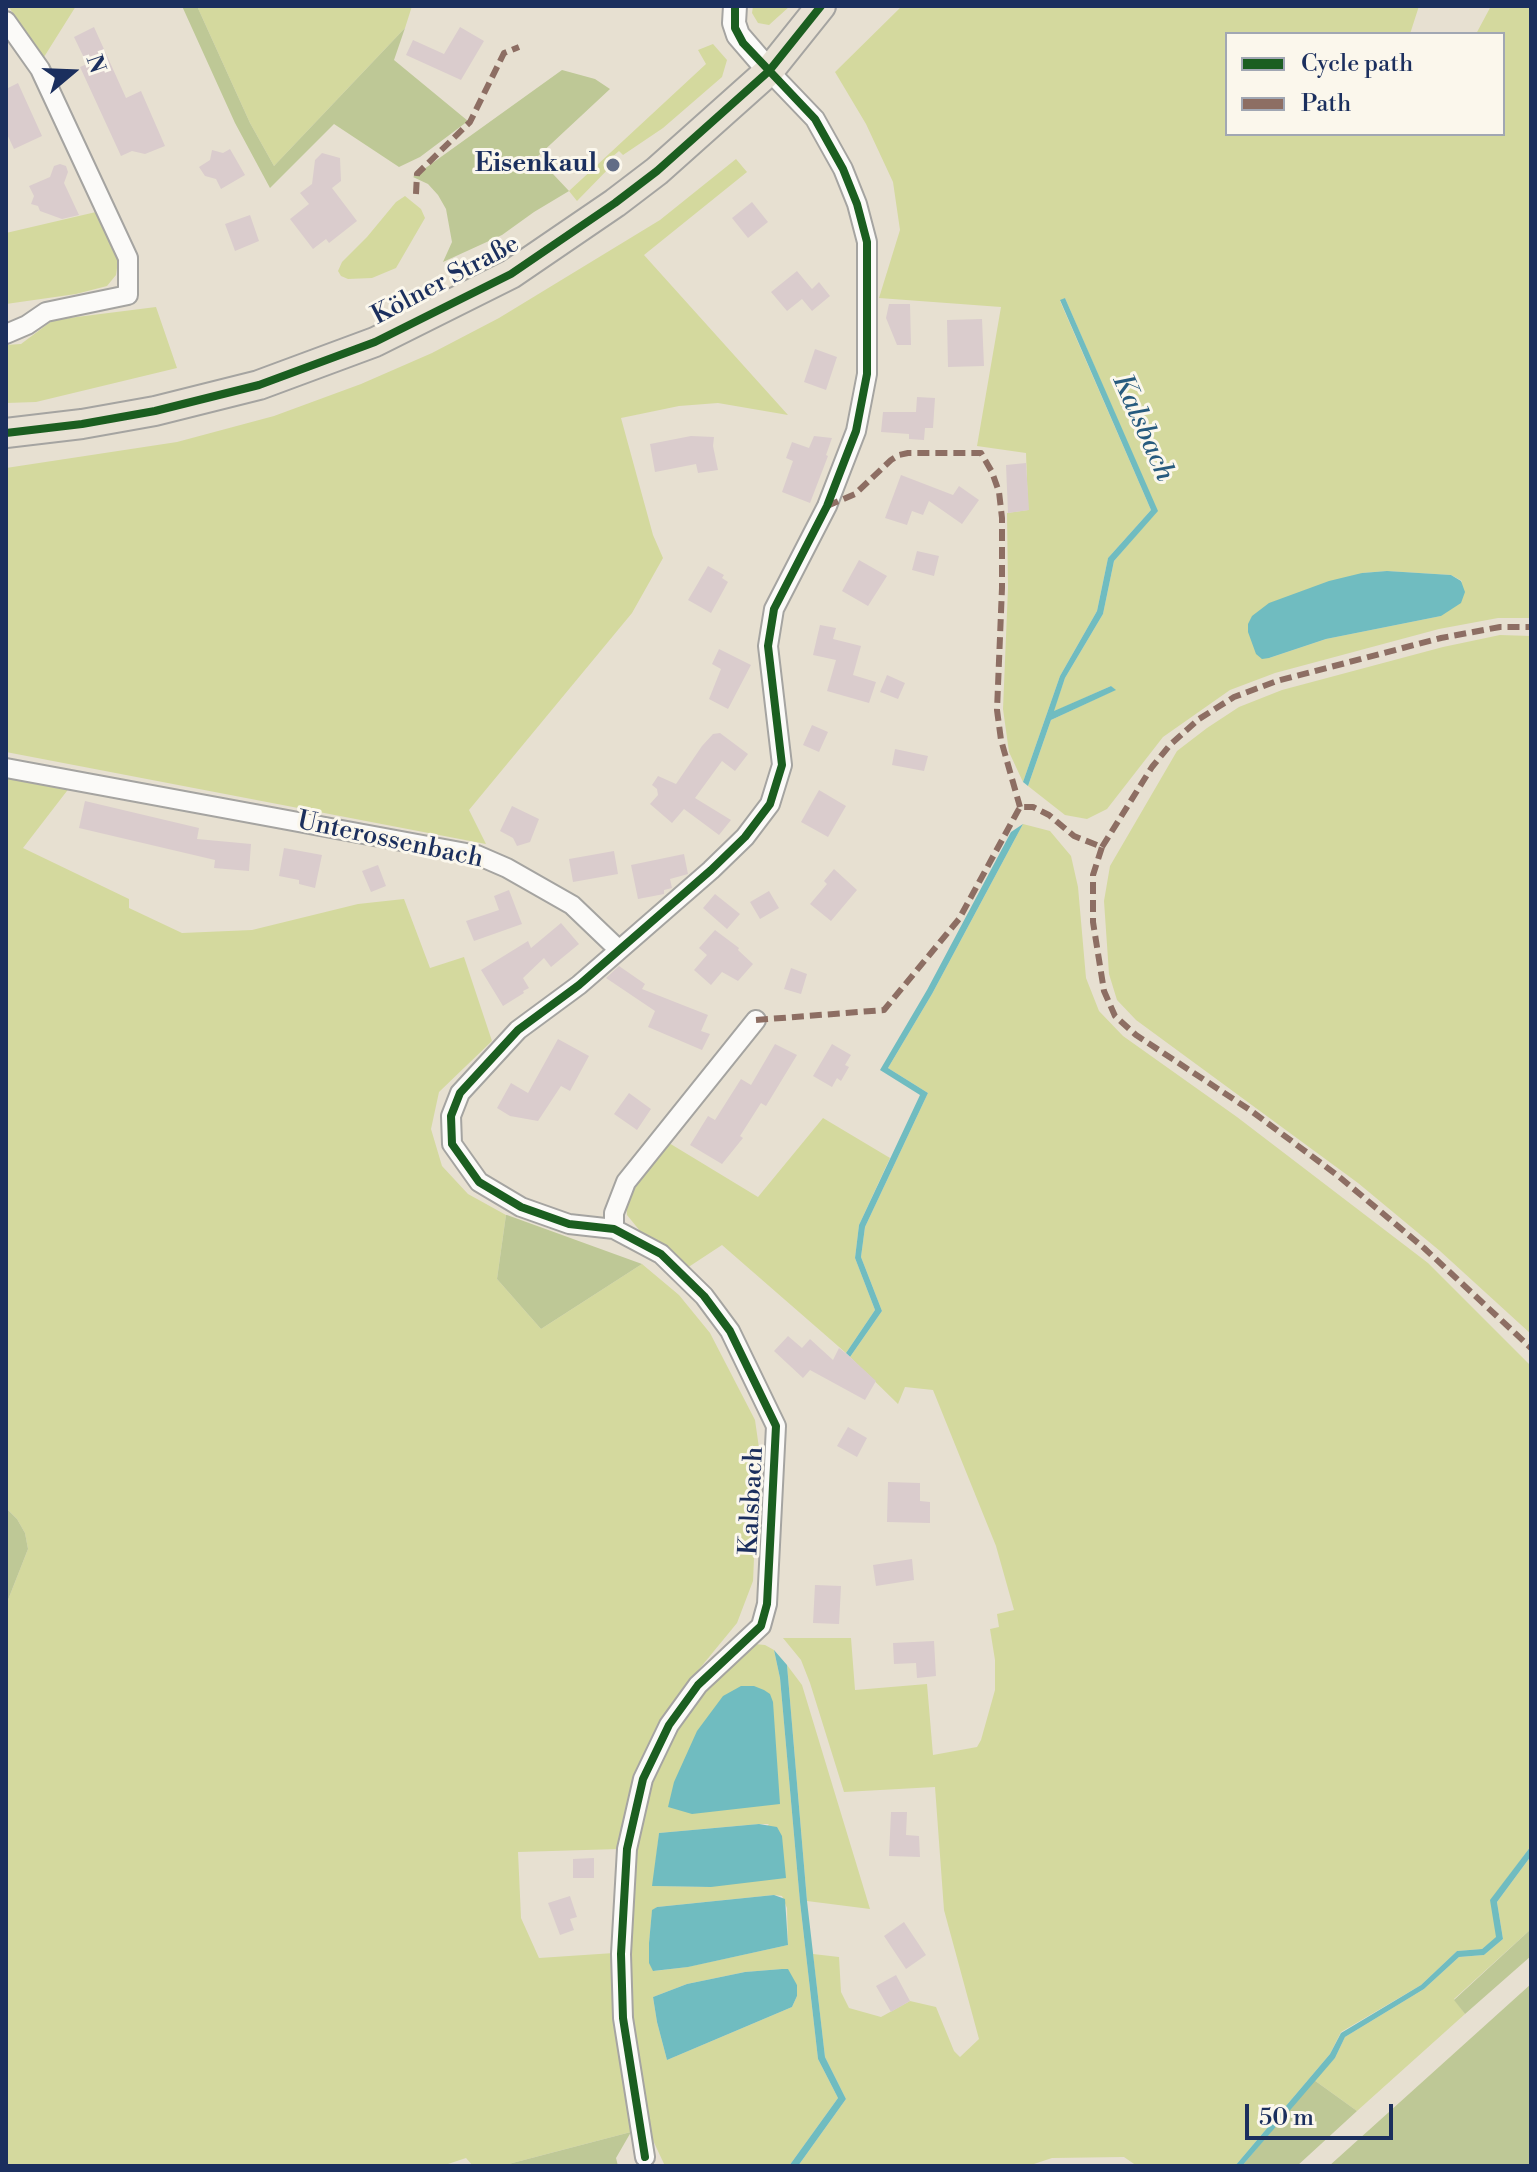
<!DOCTYPE html>
<meta charset="utf-8">
<style>
body{margin:0}
#map{position:relative;width:1537px;height:2172px;overflow:hidden;background:#e7e0d1;font-family:"Libre Bodoni",serif}
canvas{display:block}
.frame{position:absolute;inset:0;border:8px solid #1b2f5e;pointer-events:none}
.legend{position:absolute;left:1225px;top:32px;width:280px;height:104px;box-sizing:border-box;background:#fbf7ec;border:2px solid #a1a7b3;margin:0;padding:10px 14px;list-style:none;font-size:24px;color:#1b2f5e}
.legend li{display:flex;align-items:center;gap:16px;height:40px}
.legend b{width:40px;border:2px solid #a1a7b3}
.north{position:absolute;left:32px;top:32px;width:80px;height:80px;-webkit-text-stroke:6px #fbf7ec;paint-order:stroke;rotate:71deg;font-size:22px;font-weight:700;line-height:32px;text-align:center;color:#1b2f5e}
.north::after{content:'';display:block;margin:auto;width:28px;height:36px;background:#1b2f5e;clip-path:polygon(50% 0,100% 100%,50% 72%,0 100%)}
.scale{position:absolute;left:1245px;top:2104px;width:148px;height:36px;box-sizing:border-box;border:4px solid #1b2f5e;border-top:0;padding-left:10px;font-size:24px;line-height:28px;white-space:nowrap;color:#1b2f5e;-webkit-text-stroke:6px #fbf7ec;paint-order:stroke}
</style>
<div id="map">
<canvas width="1537" height="2172"></canvas>
<div class="frame"></div>
<ul class="legend">
<li><b style="height:10px;background:#1b5e20"></b>Cycle path</li>
<li><b style="height:10px;background:#8d6e63"></b>Path</li>
</ul>
<div class="north">N</div>
<div class="scale">50 m</div>
</div>
<script>
const g = document.querySelector('canvas').getContext('2d');
g.lineJoin = 'round';
function paint(path, color) {
  g.fillStyle = color;
  g.fill(path, 'evenodd');
}
function poly(rows) {
  const path = new Path2D();
  for (const r of rows) {
    path.moveTo(r[0], r[1]);
    for (let i = 2; i < r.length; i += 2) path.lineTo(r[i], r[i + 1]);
  }
  return path;
}
function stroke(path, color, width, dash) {
  g.strokeStyle = color;
  g.lineWidth = width;
  g.lineCap = dash ? 'butt' : 'round';
  g.setLineDash(dash || []);
  g.stroke(path);
}
function label(font, color, halo, rows, align = 'center') {
  g.font = font + ' "Libre Bodoni",serif';
  g.lineWidth = 6;
  g.setLineDash([]);
  g.textBaseline = 'middle';
  g.strokeStyle = halo;
  g.fillStyle = color;
  for (const [text, x, y, turn = 0] of rows) {
    g.save();
    g.translate(x, y);
    g.rotate((+turn || 0) * Math.PI / 180);
    g.textAlign = isNaN(turn) ? turn : align;
    if (halo) g.strokeText(text, 0, 0);
    g.fillText(text, 0, 0);
    g.restore();
  }
}
paint(poly([
 [8,6,76,6,44,57],
 [197,6,412,6,405,28,274,166,250,123],
 [753,6,790,6,769,25,758,23,752,13],
 [902,6,1419,6,1410,34,1227,34,1227,134,1503,134,1503,34,1476,34,1491,6,1531,6,1531,618,1498,618,1439,629,1275,673,1230,690,1163,737,1107,809,1087,819,1065,815,1028,786,1051,720,1115,690,1111,686,1053,712,1065,678,1103,614,1114,561,1157,511,1065,298,1060,301,1151,510,1108,558,1097,611,1060,676,1023,782,1009,752,1003,709,1008,588,1007,513,1028,510,1026,453,977,446,1001,307,879,298,900,230,893,182,866,124,835,72],
 [1387,571,1451,575,1462,581,1441,616,1326,639,1269,658,1362,573],
 [713,44,727,60,722,77,663,128,623,155,619,151,612,157,615,162,577,201,569,191,706,64,698,50],
 [736,159,747,172,644,255,788,415,718,403,679,406,621,418,653,535,663,558,632,613,469,810,486,844,6,752,6,468,177,442,274,416,361,384,432,353,499,318,660,220],
 [405,196,421,209,425,218,396,268,372,278,348,279,341,276,338,271,342,262,367,237,396,202],
 [96,212,118,261,116,275,107,286,76,294,6,304,6,233],
 [156,307,177,368,36,402,6,403,6,345,21,344,53,320],
 [1500,635,1531,636,1531,1334,1440,1251,1358,1183,1136,1020,1117,1000,1109,974,1104,901,1110,866,1177,751,1207,728,1239,707,1282,690,1443,647],
 [6,775,70,787,23,848,129,899,129,908,182,933,252,930,358,904,404,899,430,968,464,957,492,1041,439,1092,431,1129,442,1166,468,1194,506,1215,497,1279,541,1329,642,1264,679,1295,710,1333,755,1420,759,1448,753,1581,737,1623,691,1679,619,1849,518,1852,521,1918,539,1958,614,1953,615,2019,631,2132,501,2166,473,2166,466,2158,442,2166,6,2166,6,1605,28,1549,25,1533,17,1519,6,1508],
 [1023,824,1050,831,1071,856,1078,887,1086,978,1099,1011,1123,1036,1237,1117,1428,1263,1531,1366,1531,1846,1491,1900,1497,1937,1482,1949,1457,1951,1421,1985,1341,2032,1330,2054,1235,2166,1137,2166,1124,2157,1052,2158,1028,2166,798,2166,846,2099,825,2057,813,1954,839,1957,841,1992,849,2008,881,2017,910,2001,936,2007,954,2051,960,2057,979,2039,944,1910,935,1787,844,1792,810,1683,801,1660,783,1638,851,1638,855,1690,927,1684,933,1755,977,1747,981,1740,995,1690,995,1660,990,1629,999,1627,997,1614,1014,1610,996,1546,933,1390,905,1387,898,1404,850,1357,882,1311,861,1257,865,1227,928,1093,888,1068,932,994],
 [823,1118,890,1158,859,1225,855,1258,875,1310,846,1353,722,1245,687,1268,664,1246,640,1231,627,1215,626,1200,634,1185,669,1143,758,1197],
 [755,1644,765,1645,774,1650,780,1678,800,1902,818,2059,838,2098,789,2166,665,2166,650,2134,630,2017,629,1955,636,1850,651,1782,676,1729,705,1690],
 [759,1824,769,1824,711,1887,653,1886,659,1833],
 [774,1895,782,1896,787,1908,788,1945,687,1967,654,1971,649,1943,652,1911,657,1907],
 [782,1969,797,1985,797,1996,792,2007,667,2060,657,2022,653,1997,687,1984,745,1972],
 [787,1665,802,1685,870,1909,807,1901],
 [1531,1856,1531,1929,1454,1999,1465,2014,1357,2111,1314,2080,1335,2058,1345,2037,1424,1989,1459,1957,1484,1955,1503,1939,1497,1902]
]), '#d4d99e');
paint(poly([
 [182,6,197,6,250,123,274,166,405,28,394,60,468,121,420,157,399,167,334,124,270,188,235,123],
 [562,70,595,79,610,89,537,157,569,191,534,212,502,235,443,262,452,242,446,209,438,195,428,184,413,177],
 [506,1215,507,1215,642,1264,541,1329,497,1279],
 [6,1508,17,1519,25,1533,28,1549,6,1605],
 [1531,1929,1531,1956,1465,2014,1454,2000],
 [1531,1984,1531,2166,1329,2166,1369,2130],
 [1314,2080,1357,2111,1297,2166,1242,2166],
 [631,2132,616,2158,618,2166,501,2166]
]), '#bec896');
paint(poly([
 [1065,298,1158,511,1114,561,1103,614,1065,678,1054,711,1111,686,1116,690,1051,720,1028,786,1023,782,1060,676,1097,611,1108,558,1151,510,1060,300],
 [1387,571,1451,575,1461,581,1465,592,1461,603,1441,616,1326,639,1269,658,1262,659,1256,654,1248,632,1248,624,1252,616,1269,603,1329,581,1362,573],
 [1023,824,932,994,888,1068,928,1093,865,1227,861,1257,882,1311,850,1357,846,1353,875,1310,855,1258,859,1225,920,1095,880,1070,927,990,1011,832],
 [774,1650,787,1665,807,1901,825,2057,846,2099,798,2166,789,2166,838,2098,818,2059,800,1902,780,1678],
 [741,1686,754,1686,764,1690,770,1694,773,1702,780,1804,692,1814,668,1807,674,1782,697,1731,723,1696],
 [759,1824,777,1827,782,1836,786,1878,711,1887,652,1886,659,1833],
 [1531,1846,1531,1856,1497,1902,1503,1939,1484,1955,1459,1957,1424,1989,1345,2037,1335,2058,1242,2166,1235,2166,1330,2054,1341,2033,1421,1985,1457,1951,1482,1949,1496,1937,1490,1900],
 [774,1895,785,1899,788,1945,688,1967,653,1971,649,1963,649,1943,652,1910,657,1907],
 [782,1969,788,1969,797,1985,797,1996,792,2007,667,2060,657,2022,653,1997,687,1984,745,1972]
]), '#70bcc0');
paint(poly([
 [94,27,126,98,141,91,165,146,145,154,132,151,121,156,80,67,87,64,74,37],
 [460,27,484,41,461,80,406,55,413,40,444,54],
 [18,83,42,136,14,149,6,132,6,89],
 [230,149,245,175,221,189,216,179,205,176,199,167,210,160,212,150,223,153],
 [322,153,340,158,341,181,332,188,357,221,329,243,326,239,313,249,290,219,309,204,300,193,312,184,315,160],
 [60,164,66,166,68,172,64,183,79,215,62,219,40,211,38,206,31,204,34,196,29,186,50,177,54,166],
 [752,202,768,222,748,238,732,218],
 [250,215,259,241,235,251,225,224],
 [797,271,812,289,819,282,830,296,812,311,802,299,787,311,771,292],
 [889,304,910,304,911,345,897,345,886,318],
 [982,319,984,366,948,367,947,320],
 [815,349,837,357,826,390,804,382],
 [917,397,935,398,933,428,925,428,924,440,909,439,909,434,881,432,883,412,916,412],
 [691,436,714,437,713,446,718,470,698,473,696,464,655,472,650,444],
 [814,436,832,438,826,455,828,456,810,503,782,492,793,461,786,458,792,442,809,448],
 [1026,463,1029,510,1008,513,1006,465],
 [901,475,953,495,959,486,979,500,962,524,929,501,923,515,912,511,907,525,885,518],
 [917,551,939,556,934,576,912,570],
 [859,560,887,576,868,606,842,591],
 [708,566,724,575,722,578,728,582,711,613,688,600],
 [820,625,836,628,833,639,861,646,853,675,876,682,869,703,827,691,836,660,813,655],
 [719,649,751,665,728,709,709,699,721,669,712,664],
 [887,675,905,683,898,699,880,692],
 [812,725,828,732,819,752,803,745],
 [720,733,748,754,735,771,722,761,695,798,731,820,719,835,684,809,672,823,650,804,658,795,657,789,652,785,658,776,676,784,702,746,713,734],
 [895,749,928,756,924,771,892,765],
 [819,790,846,806,828,837,801,822],
 [85,801,199,828,197,839,251,844,249,871,214,868,215,860,79,828],
 [512,806,539,819,530,842,517,846,513,838,500,831],
 [284,848,322,855,315,888,299,884,299,880,279,876],
 [614,851,618,874,573,882,569,859],
 [684,854,688,874,670,879,672,888,664,890,664,894,638,899,631,865],
 [378,865,386,886,371,892,362,871],
 [834,869,857,890,831,921,810,904,827,884,824,881],
 [509,890,522,924,474,941,466,921,499,910,494,896],
 [769,891,779,908,760,919,750,902],
 [715,894,740,914,727,929,703,908],
 [561,923,579,944,551,967,544,958,523,978,529,988,523,991,524,993,503,1006,481,970,528,941,531,948],
 [715,930,739,948,738,950,753,964,738,981,722,972,711,985,694,970,707,955,699,948],
 [619,966,645,984,642,989,708,1015,701,1031,710,1034,702,1050,648,1027,655,1011,606,978],
 [791,968,807,974,801,994,784,989],
 [558,1039,589,1056,570,1091,561,1086,538,1121,510,1116,497,1108,511,1083,528,1093],
 [775,1044,797,1055,766,1106,761,1103,740,1136,743,1138,722,1164,690,1145,708,1116,715,1120,741,1079,751,1085],
 [832,1044,851,1055,845,1065,849,1067,841,1081,837,1078,832,1087,813,1076],
 [629,1093,651,1109,637,1130,614,1114],
 [788,1336,802,1348,810,1339,833,1360,839,1348,848,1355,876,1381,865,1400,810,1370,803,1378,774,1351],
 [848,1427,867,1438,857,1457,837,1446],
 [888,1482,920,1483,920,1501,930,1502,930,1523,887,1522],
 [912,1559,914,1580,876,1586,873,1565],
 [815,1585,841,1586,839,1624,813,1623],
 [934,1641,936,1676,917,1678,916,1663,894,1664,893,1643],
 [891,1812,907,1812,906,1835,919,1836,920,1857,889,1856],
 [594,1858,594,1878,573,1878,573,1859],
 [570,1896,577,1917,570,1919,574,1930,560,1935,548,1903],
 [904,1922,926,1955,906,1969,884,1936],
 [896,1975,910,2001,891,2012,876,1986]
]), '#dacccd');
const minor = poly([
 [6,21,40,69,128,258,128,295,46,312,27,325,6,334],
 [6,768,477,855,507,868,572,905,618,949],
 [614,1229,614,1213,626,1182,756,1020],
 [645,2157,623,2018,621,1954,627,1849,643,1779,669,1725,698,1685,761,1626,767,1604,776,1426,730,1331,704,1296,661,1254,614,1229,569,1224,521,1207,479,1182,452,1144,451,1116,460,1093,518,1030,579,985,711,870,745,837,770,804,782,765,768,646,774,609,827,506,856,431,867,374,867,242,857,204,843,169,815,119,769,71]
]);
const tertiary = poly([
 [735,6,734,23,738,35,769,71]
]);
const primary = poly([
 [6,433,82,424,155,411,259,385,375,342,511,274,615,203,657,171,769,71,821,6]
]);
stroke(minor, '#a5a4a1', 22);
stroke(tertiary, '#a5a4a1', 26);
stroke(primary, '#a5a4a1', 32);
stroke(minor, '#fbfaf8', 18);
stroke(tertiary, '#fbfaf8', 22);
stroke(primary, '#e8e1d4', 28);
stroke(poly([
 [416,194,417,174,470,122,504,53,519,47],
 [827,506,855,494,891,460,899,455,908,453,981,453,992,472,999,492,1002,518,1002,588,997,710,1001,740,1020,807],
 [1102,847,1152,767,1170,745,1199,719,1234,697,1277,681,1441,638,1500,627,1531,627],
 [756,1020,884,1010,959,919,1020,807,1033,807,1049,815,1074,836,1102,847,1093,875,1093,922,1104,991,1115,1016,1136,1035,1250,1110,1337,1175,1424,1248,1531,1348]
]), '#8d6e63', 6, [12, 6]);
stroke(poly([
 [6,433,82,424,155,411,259,385,375,342,511,274,615,203,657,171,769,71,821,6],
 [645,2157,623,2018,621,1954,627,1849,643,1779,669,1725,698,1685,761,1626,767,1604,776,1426,730,1331,704,1296,661,1254,614,1229,569,1224,521,1207,479,1182,452,1144,451,1116,460,1093,518,1030,579,985,711,870,745,837,770,804,782,765,768,646,774,609,827,506,856,431,867,374,867,242,857,204,843,169,815,119,743,43,735,28,735,6]
]), '#1b5e20', 8);
for (const [x, y, r, color] of [
 [613,165,8,"#626d86"]
]) {
  const dot = new Path2D();
  dot.arc(x, y, r, 0, 2 * Math.PI);
  g.fillStyle = color;
  g.fill(dot);
  stroke(dot, '#fbf7ec', 3);
}
label('bold 26px', '#1b2f5e', '#fbf7ec', [
 ["Eisenkaul",597,165]
], 'right');
label('26px', '#1b2f5e', '#fbf7ec', [
 ["Kölner Straße",446,281,-28],
 ["Unterossenbach",390,841,12],
 ["Kalsbach",753,1501,-87]
]);
label('italic 28px', '#275b7e', '#fbf7ec', [
 ["Kalsbach",1142,428,66]
]);
</script>
